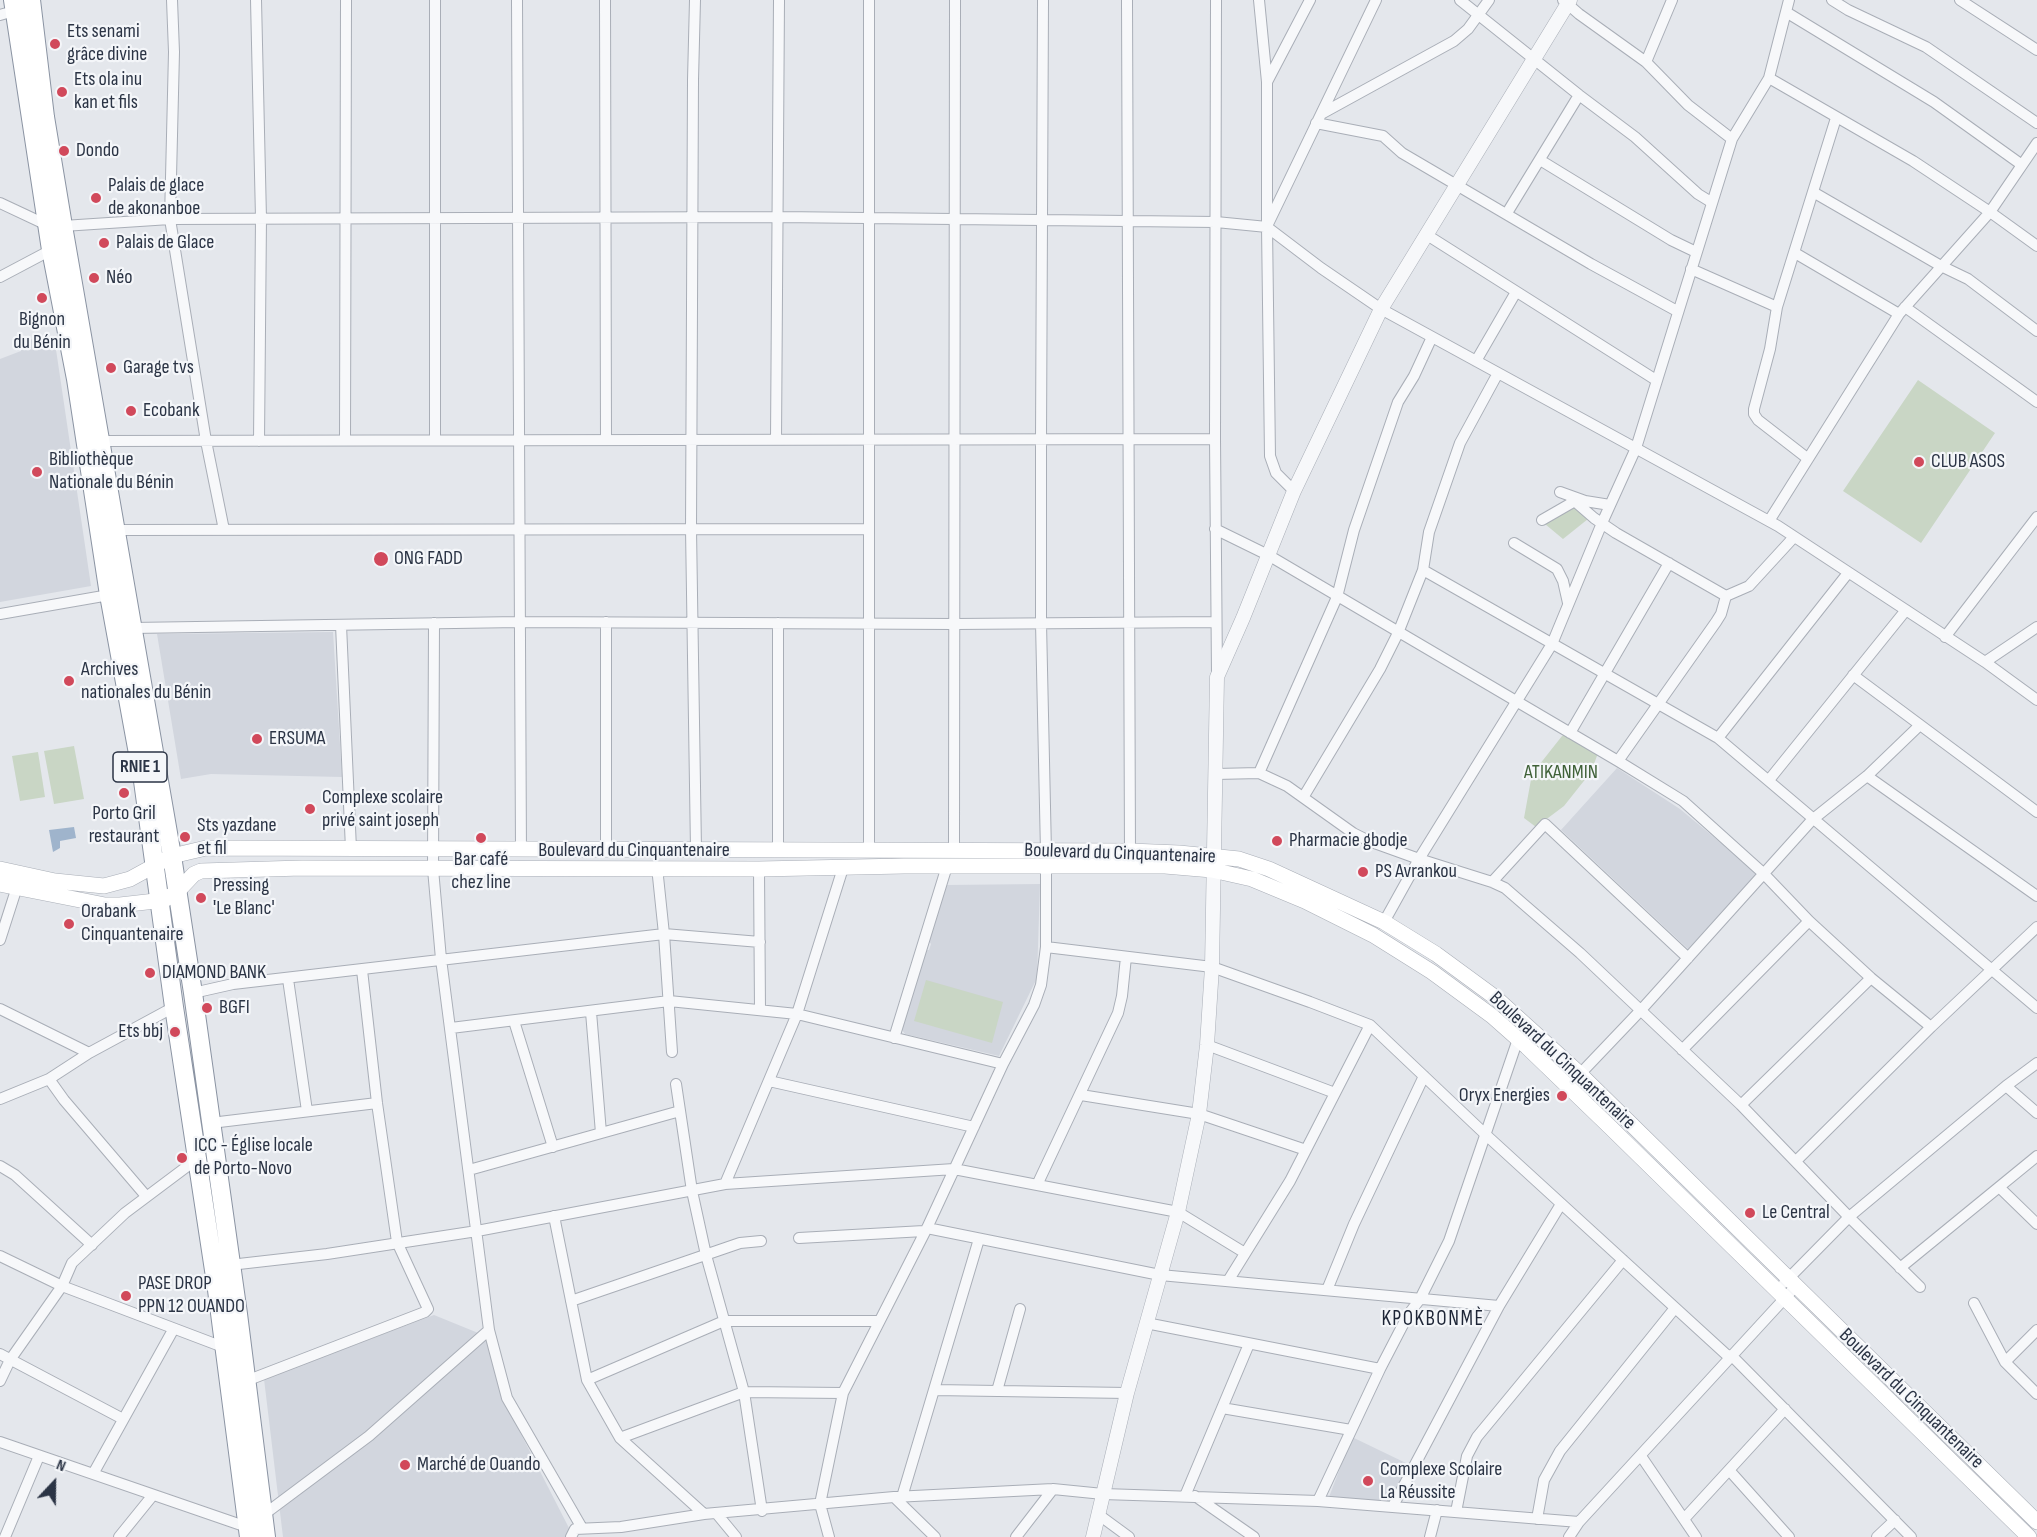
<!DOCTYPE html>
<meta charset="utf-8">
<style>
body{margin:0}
#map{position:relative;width:2037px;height:1537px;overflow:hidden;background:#e4e7ec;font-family:"Sofia Sans Condensed",sans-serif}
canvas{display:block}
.north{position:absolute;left:24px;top:1453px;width:60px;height:60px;-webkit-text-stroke:4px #f4f6f9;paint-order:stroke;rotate:22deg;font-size:16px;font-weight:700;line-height:24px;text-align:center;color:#2b3445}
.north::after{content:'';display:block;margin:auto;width:21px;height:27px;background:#2b3445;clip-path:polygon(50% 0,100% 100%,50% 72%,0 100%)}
</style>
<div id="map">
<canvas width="2037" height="1537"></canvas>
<div class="north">N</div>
</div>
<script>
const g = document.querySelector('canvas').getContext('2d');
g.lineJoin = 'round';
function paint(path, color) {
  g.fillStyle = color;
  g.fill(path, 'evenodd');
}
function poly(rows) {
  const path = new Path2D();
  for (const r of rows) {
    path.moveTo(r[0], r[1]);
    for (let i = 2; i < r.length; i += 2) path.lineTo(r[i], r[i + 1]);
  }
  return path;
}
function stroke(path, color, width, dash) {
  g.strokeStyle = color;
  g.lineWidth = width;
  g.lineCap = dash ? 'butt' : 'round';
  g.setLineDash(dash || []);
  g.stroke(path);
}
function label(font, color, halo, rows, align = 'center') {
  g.font = font + ' "Sofia Sans Condensed",sans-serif';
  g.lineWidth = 4.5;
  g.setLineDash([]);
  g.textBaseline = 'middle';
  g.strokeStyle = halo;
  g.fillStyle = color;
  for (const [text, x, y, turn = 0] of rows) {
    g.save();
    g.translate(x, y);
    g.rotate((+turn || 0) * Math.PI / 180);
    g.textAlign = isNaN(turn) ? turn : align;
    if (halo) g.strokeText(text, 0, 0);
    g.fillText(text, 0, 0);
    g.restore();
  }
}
paint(poly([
 [54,336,91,586,0,602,0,359,21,351,20,341],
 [333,632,342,777,211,774,181,779,157,634],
 [1617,768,1680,809,1757,873,1688,949,1561,830],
 [1040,884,1037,978,999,1056,905,1034,902,1030,926,950,929,950,931,944,929,941,946,885],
 [434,1315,488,1337,503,1399,570,1530,566,1537,283,1537,264,1379],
 [1352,1437,1410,1465,1391,1502,1329,1497]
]), '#d2d6de');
paint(poly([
 [1918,380,1995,433,1921,543,1843,491],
 [1572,500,1588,519,1563,539,1539,519],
 [1573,729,1601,745,1591,772,1564,806,1536,827,1524,818,1532,774,1562,736],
 [74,746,84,799,54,804,44,751],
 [38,752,45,797,20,801,12,756],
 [926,980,1003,1002,992,1043,914,1021]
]), '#c9d6c5');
paint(poly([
 [74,827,76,838,60,841,60,848,53,852,49,830]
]), '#9fb4cc');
const minor = poly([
 [172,0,174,52,170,219,206,441,224,530],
 [256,0,261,218,259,441],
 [435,0,435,440],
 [517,0,521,850],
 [605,0,606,440],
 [695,0,693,80,691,529,696,850],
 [869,0,869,850],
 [1043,0,1041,439,1041,623,1046,852],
 [1127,0,1130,851],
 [1216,0,1215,439,1217,674],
 [1259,0,1267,82,1267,227,1270,456,1276,473,1294,491],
 [1460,0,1579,95,1635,137,1698,194,1711,202],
 [1563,0,1579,14,1646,62,1688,105,1732,139],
 [1832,0,1848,10,1926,47,2037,123],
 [1960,0,2037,50],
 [1786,12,1934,102,2022,165],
 [0,15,14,11],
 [1646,62,1672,0],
 [1769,78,1913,161,1990,212,2037,246],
 [1267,82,1310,0],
 [1321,114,1454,41,1468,29,1489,0],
 [1316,123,1383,136,1402,153,1431,170,1591,264,1677,311],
 [1540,160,1671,240,1696,252],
 [1813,192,1941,266,1968,279,2037,331],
 [0,203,47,225,63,226,170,219,779,217,1216,222,1267,227,1321,268,1381,309,1778,526,1985,662,2037,700],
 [1507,213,1579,95],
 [1268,224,1376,0],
 [1427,235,1656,380],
 [1795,253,1899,314],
 [1691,269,1777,307],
 [0,277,51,250],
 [1905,307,2037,402],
 [1476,361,1516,292],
 [345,440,346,0],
 [776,440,779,0],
 [101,441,1215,439],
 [1807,458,1758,420,1754,414,1754,409,1770,349,1777,307,1836,118],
 [1560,492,1585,501,1610,505],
 [1571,498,1594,518,1616,533,1726,596],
 [1542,520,1575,501],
 [1769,521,1899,314,1990,212,2037,143],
 [1215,529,1268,555,1618,761,1683,801,1763,873,1809,921,1871,978,1931,1027],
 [115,530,869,529],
 [1514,543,1557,569,1563,581,1568,603],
 [1423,570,1718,738,2037,1008],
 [0,614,109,595],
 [434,623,433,869,441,959,489,1330,507,1398,582,1528],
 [778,623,778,851],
 [341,625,351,849],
 [132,628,519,622,955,624,1216,622],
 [1945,637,2037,517],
 [1985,662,2037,627],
 [1853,675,2037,812],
 [1570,733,1669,563],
 [1718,738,1848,573],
 [1618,761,1716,622,1721,614,1726,596,1749,586,1794,537],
 [1259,773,1337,597,1354,530,1398,402,1414,376,1432,337],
 [1216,774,1259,773,1287,786,1353,833,1369,841,1419,859,1492,882,1505,888,1580,953,1741,1105,1849,1217,1920,1287],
 [1867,776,2037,896],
 [1769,780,1906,610],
 [1304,796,1380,669,1398,633,1423,570,1429,532,1460,443,1498,373],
 [954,850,955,0],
 [606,851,606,622],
 [657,867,664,934,672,1052],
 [759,869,760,1010],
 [1492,882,1545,824,1688,958],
 [1384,922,1419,859,1552,644,1602,523,1636,448,1732,139,1769,78,1789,0],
 [0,940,17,887],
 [1046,947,1212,967,1310,1002,1370,1025,1485,1134,1729,1357],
 [288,979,307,1111],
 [193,993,233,984,664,934,760,942],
 [0,1009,89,1053],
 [591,1012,601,1133],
 [514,1021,553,1147],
 [451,1028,669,1001,797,1014,1003,1064],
 [894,1038,947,866],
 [1207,1045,1335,1093],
 [1682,1050,1809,921],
 [1580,1074,1641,1010,1812,820,1867,776,1920,725],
 [49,1079,64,1100,146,1196],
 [769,1081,974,1127],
 [676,1084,692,1191,706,1255,744,1392,762,1511],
 [2006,1086,2037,1113],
 [1081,1095,1199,1114,1306,1150],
 [0,1099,49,1079,89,1053,174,1007],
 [1741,1105,1871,978],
 [211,1123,377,1103],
 [1796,1161,1931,1027,2037,927],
 [0,1166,15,1175,92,1245],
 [469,1170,680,1111],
 [725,1184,797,1014,843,868],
 [1037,1185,1118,1013,1122,996,1126,957],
 [2000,1188,2037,1224],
 [554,1216,587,1380,620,1438,704,1514],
 [927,1228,1160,1275,1499,1306],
 [799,1238,924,1231],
 [0,1256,62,1286,223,1347],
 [230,1265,327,1254,477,1231,725,1184,954,1169,1178,1212,1245,1253],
 [1900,1268,2037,1156],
 [1228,1281,1290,1181,1370,1025],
 [1784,1283,1849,1217,2006,1086,2037,1063],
 [1327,1290,1354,1224,1424,1076],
 [571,1301,740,1243,761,1241],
 [1974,1303,2005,1362,2037,1394],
 [1146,1323,1380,1369],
 [0,1354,123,1419],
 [1731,1355,1911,1537],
 [2005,1362,2037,1330],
 [587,1380,724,1321,879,1321],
 [0,1381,10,1360,62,1286,72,1263,125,1213,197,1159],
 [246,1381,425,1312,428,1309,397,1242,377,1103,362,970],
 [934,1390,1127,1393],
 [997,1391,1020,1309],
 [1222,1408,1351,1430],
 [620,1438,744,1392,843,1393],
 [0,1442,247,1527],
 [1641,1456,1696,1537],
 [1729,1470,1789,1537],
 [93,1474,173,1330],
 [1185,1496,1249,1344],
 [1195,1496,1254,1537],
 [894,1497,935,1537],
 [902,1497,979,1239],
 [1318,1501,1380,1369,1408,1315,1420,1299,1449,1241,1518,1039],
 [1393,1506,1499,1306,1561,1204],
 [1456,1512,1467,1456,1477,1437,1623,1260],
 [717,1514,736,1537],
 [1099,1515,1129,1537],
 [262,1516,369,1436,489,1330],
 [1537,1519,1544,1480,1560,1451,1675,1308],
 [1684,1519,1785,1409],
 [5,1537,39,1456],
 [119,1537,153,1495],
 [571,1537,575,1529,621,1527,704,1514,894,1497,1053,1489,1103,1494,1318,1501,1579,1522],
 [829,1537,820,1504,843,1393,927,1228,1003,1064,1034,1005,1041,985,1046,947,1046,866],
 [1016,1537,1053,1489],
 [1430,1537,1437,1510],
 [1569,1537,1579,1522,1796,1286],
 [1877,1537,1895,1520]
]);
const tertiary = poly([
 [1093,1537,1127,1393,1178,1212,1199,1114,1207,1045,1212,967,1217,677,1243,618,1294,491,1381,309,1570,0]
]);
const secondary = poly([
 [0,869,55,881,104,886,130,879,172,856,206,848,1130,851,1179,853,1239,859,1269,869,1384,922,1436,954,1496,998,1580,1074,2037,1522],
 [0,884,105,905,120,905,164,900,177,892,194,874,201,871,302,868,759,869,904,866,1165,866,1212,870,1252,879,1305,901,1373,935,1432,972,1492,1016,1527,1047,1609,1126,2029,1537]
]);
const trunk = poly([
 [13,0,51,250,76,379,109,595,143,781,174,1007,217,1290,249,1537],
 [31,0,45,117,63,226,172,856,193,993,238,1314,266,1537]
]);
stroke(minor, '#a9aeb7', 12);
stroke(tertiary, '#a9aeb7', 15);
stroke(secondary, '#a9aeb7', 16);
stroke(trunk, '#8b94a3', 20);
stroke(minor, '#f7f8fa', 10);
stroke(tertiary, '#f7f8fa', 14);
stroke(secondary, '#fff', 15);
stroke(trunk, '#fff', 18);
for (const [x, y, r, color] of [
 [55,44,6,"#d1495b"],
 [62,92,6,"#d1495b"],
 [64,151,6,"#d1495b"],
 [96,198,6,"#d1495b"],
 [104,243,6,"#d1495b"],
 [94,278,6,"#d1495b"],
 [42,298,6,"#d1495b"],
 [111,368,6,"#d1495b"],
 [131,411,6,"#d1495b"],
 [1919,462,6,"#d1495b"],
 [37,472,6,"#d1495b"],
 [381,559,8,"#d1495b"],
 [69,681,6,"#d1495b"],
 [257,739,6,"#d1495b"],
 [124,793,6,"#d1495b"],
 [310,809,6,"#d1495b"],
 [185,837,6,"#d1495b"],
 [481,838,6,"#d1495b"],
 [1277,841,6,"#d1495b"],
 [1363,872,6,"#d1495b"],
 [201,898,6,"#d1495b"],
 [69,924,6,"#d1495b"],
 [150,973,6,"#d1495b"],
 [207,1008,6,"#d1495b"],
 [175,1032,6,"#d1495b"],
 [1562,1096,6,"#d1495b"],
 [182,1158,6,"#d1495b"],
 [1750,1213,6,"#d1495b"],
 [126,1296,6,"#d1495b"],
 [405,1465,6,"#d1495b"],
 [1368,1481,6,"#d1495b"]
]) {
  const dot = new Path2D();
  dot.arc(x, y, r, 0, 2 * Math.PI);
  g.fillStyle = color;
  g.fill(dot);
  stroke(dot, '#f4f6f9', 2);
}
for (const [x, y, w] of [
 [140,767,54]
]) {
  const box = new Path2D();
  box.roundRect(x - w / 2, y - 15, w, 30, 4.5);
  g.fillStyle = '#f4f6f9';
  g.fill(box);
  stroke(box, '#2b3445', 1.5);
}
label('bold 18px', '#2b3445', null, [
 ["RNIE 1",140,767]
]);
label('20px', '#2b3445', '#f4f6f9', [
 ["Ets senami",67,32],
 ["grâce divine",67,55],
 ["Ets ola inu",74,80],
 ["kan et fils",74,103],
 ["Dondo",76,151],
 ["Palais de glace",108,186],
 ["de akonanboe",108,209],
 ["Palais de Glace",116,243],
 ["Néo",106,278],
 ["Bignon",42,320,"center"],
 ["du Bénin",42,343,"center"],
 ["Garage tvs",123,368],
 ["Ecobank",143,411],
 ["Bibliothèque",49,460],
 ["Nationale du Bénin",49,483],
 ["CLUB ASOS",1931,462],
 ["ONG FADD",394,559],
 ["Archives",81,670],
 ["nationales du Bénin",81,693],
 ["ERSUMA",269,739],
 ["Complexe scolaire",322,798],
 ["privé saint joseph",322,821],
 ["Porto Gril",124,814,"center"],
 ["restaurant",124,837,"center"],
 ["Sts yazdane",197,826],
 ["et fil",197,849],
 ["Pharmacie gbodje",1289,841],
 ["Bar café",481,860,"center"],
 ["chez line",481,883,"center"],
 ["PS Avrankou",1375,872],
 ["Pressing",213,886],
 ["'Le Blanc'",213,909],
 ["Orabank",81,912],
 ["Cinquantenaire",81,935],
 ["DIAMOND BANK",162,973],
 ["BGFI",219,1008],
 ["Ets bbj",163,1032,"right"],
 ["Oryx Energies",1550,1096,"right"],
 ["ICC - Église locale",194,1146],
 ["de Porto-Novo",194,1169],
 ["Le Central",1762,1213],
 ["PASE DROP",138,1284],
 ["PPN 12 OUANDO",138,1307],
 ["Marché de Ouando",417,1465],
 ["Complexe Scolaire",1380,1470],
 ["La Réussite",1380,1493]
], 'left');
label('20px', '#3f6138', '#f4f6f9', [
 ["ATIKANMIN",1561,773]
]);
label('20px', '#2b3445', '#f4f6f9', [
 ["Boulevard du Cinquantenaire",634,851],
 ["Boulevard du Cinquantenaire",1120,854,2],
 ["Boulevard du Cinquantenaire",1562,1061,43],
 ["Boulevard du Cinquantenaire",1911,1399,44]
]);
g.letterSpacing = '1.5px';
label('21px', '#1d2536', '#f4f6f9', [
 ["KPOKBONMÈ",1433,1320]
]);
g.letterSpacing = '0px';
</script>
